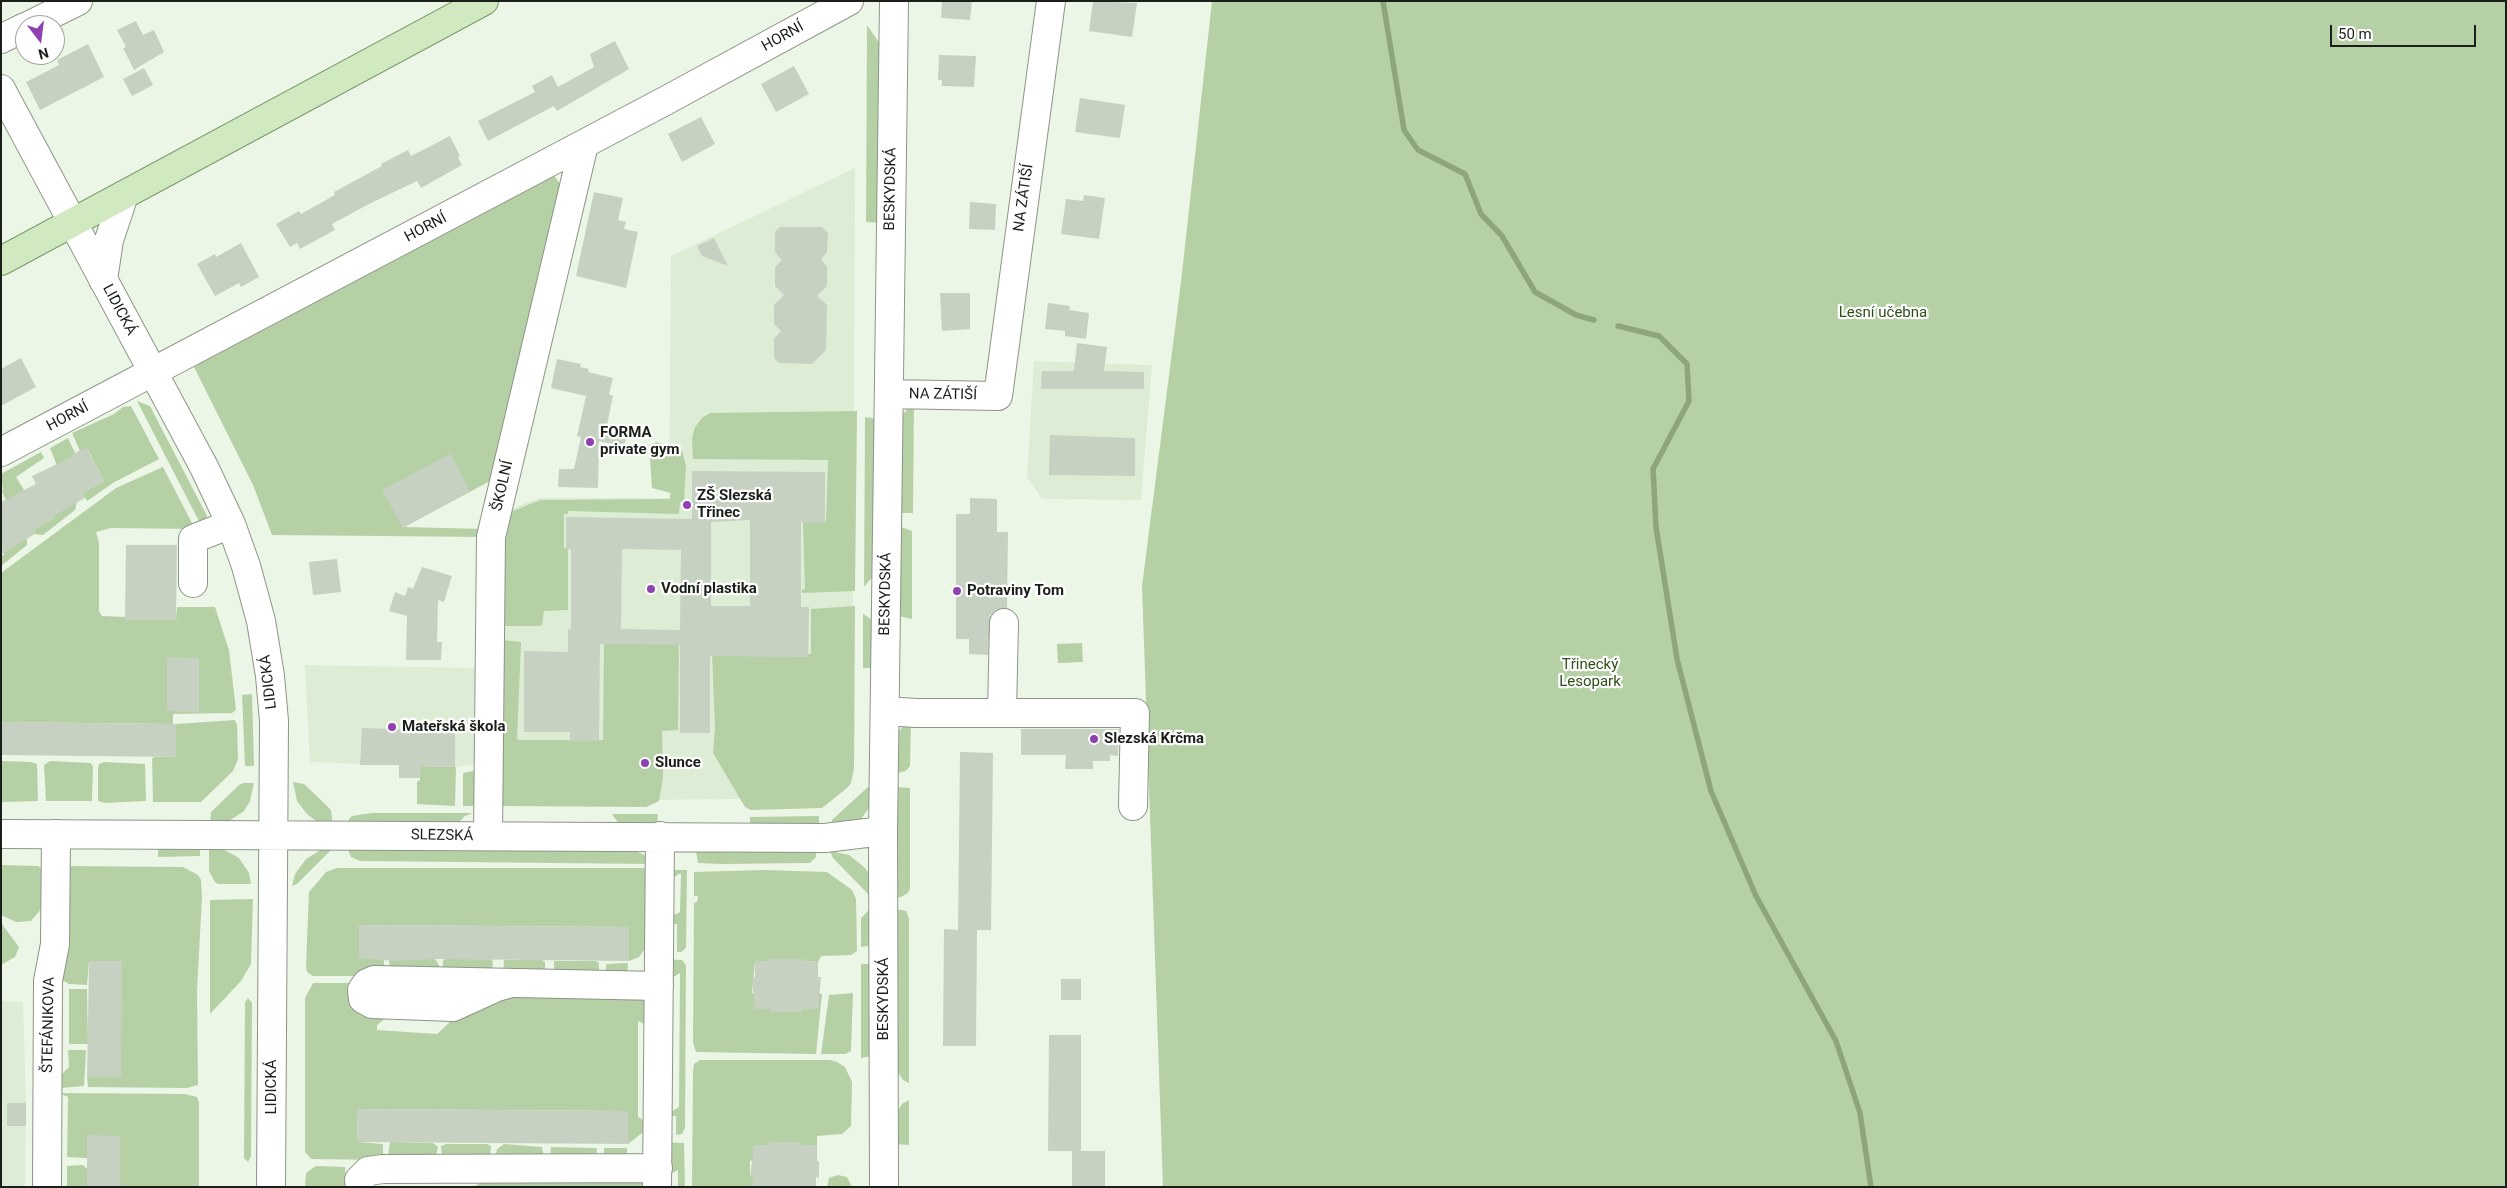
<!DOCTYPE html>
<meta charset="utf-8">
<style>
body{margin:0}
#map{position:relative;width:2507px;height:1188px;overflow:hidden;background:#ecf6e6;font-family:Roboto,sans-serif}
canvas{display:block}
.frame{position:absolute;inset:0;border:2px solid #1b1f19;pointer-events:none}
.north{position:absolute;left:15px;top:15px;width:50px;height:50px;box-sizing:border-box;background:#fff;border:1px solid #a4a5a3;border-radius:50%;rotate:165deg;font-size:14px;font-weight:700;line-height:20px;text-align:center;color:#1b1f19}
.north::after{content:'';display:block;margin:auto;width:18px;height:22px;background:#8f41b1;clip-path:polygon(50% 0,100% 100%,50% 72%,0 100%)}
.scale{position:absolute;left:2330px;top:25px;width:146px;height:22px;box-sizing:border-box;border:2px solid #1b1f19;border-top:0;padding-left:6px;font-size:15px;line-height:18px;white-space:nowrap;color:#1b1f19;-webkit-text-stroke:4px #fff;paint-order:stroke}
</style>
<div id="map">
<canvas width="2507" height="1188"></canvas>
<div class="frame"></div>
<div class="north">N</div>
<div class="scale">50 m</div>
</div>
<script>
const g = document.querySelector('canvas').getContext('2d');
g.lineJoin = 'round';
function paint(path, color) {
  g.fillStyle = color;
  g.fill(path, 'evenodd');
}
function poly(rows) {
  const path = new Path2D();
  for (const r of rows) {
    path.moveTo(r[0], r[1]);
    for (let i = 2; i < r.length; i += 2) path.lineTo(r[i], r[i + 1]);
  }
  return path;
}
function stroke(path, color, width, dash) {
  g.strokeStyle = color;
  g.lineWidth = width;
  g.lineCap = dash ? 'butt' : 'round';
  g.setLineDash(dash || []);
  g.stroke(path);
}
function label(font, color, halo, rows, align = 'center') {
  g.font = font + ' Roboto,sans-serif';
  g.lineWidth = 4.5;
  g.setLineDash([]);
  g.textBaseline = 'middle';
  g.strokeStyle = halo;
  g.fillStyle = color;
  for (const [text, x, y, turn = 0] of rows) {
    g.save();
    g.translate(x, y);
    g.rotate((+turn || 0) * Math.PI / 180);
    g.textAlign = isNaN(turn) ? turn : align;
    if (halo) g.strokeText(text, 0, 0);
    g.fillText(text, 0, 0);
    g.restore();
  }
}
paint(poly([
 [855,168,852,770,810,798,497,802,504,512,538,498,669,498,671,256],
 [1034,361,1152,365,1141,500,1042,499,1027,477],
 [305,665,476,668,476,764,455,767,310,762],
 [1,1001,23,1002,26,1103,25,1187,1,1187]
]), '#ddecd5');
paint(poly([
 [1212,1,2506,1,2506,1187,1163,1187,1142,586,1181,282],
 [867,25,880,44,880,223,866,222],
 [553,174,561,185,492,480,404,527,484,529,486,537,272,535,253,485,193,365],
 [137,401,150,406,207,516,202,527],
 [914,403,913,513,899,513,901,416],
 [131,406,159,459,113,483,87,501,82,493,104,481,88,450,80,451,72,433,114,414,123,407],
 [857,411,855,591,802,593,802,590,805,589,803,522,826,521,828,460,693,459,692,438,695,427,702,418,710,413],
 [865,417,879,419,875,574,864,587],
 [68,438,75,453,73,458,57,466,50,448],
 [657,442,682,451,686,466,684,502,680,502,679,514,568,511,568,514,564,514,564,548,568,548,568,610,544,611,542,625,539,626,500,626,501,559,508,513,540,500,670,499,671,493,652,488,649,445],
 [41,452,44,458,16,477,24,490,7,503,2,491,3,490,1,474],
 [163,467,195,529,111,528,96,532,99,543,99,611,102,616,125,617,126,620,176,620,177,607,215,607,229,650,236,710,232,713,173,714,173,724,1,722,1,573,116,488],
 [77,502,75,510,43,535,35,534,33,530,54,518,50,510],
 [901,527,912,531,912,619,898,616,898,613,901,612,901,604,898,603],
 [27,538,27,545,1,566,1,556,4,555,1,548],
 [855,606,854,768,851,783,847,788,822,808,751,810,745,807,713,753,715,728,712,654,811,654,811,609],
 [863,614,876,622,877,668,863,668],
 [501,640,521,642,517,739,520,740,603,740,604,643,679,644,678,730,662,731,663,778,659,801,646,807,501,806],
 [1082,643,1083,662,1058,663,1057,644],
 [252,694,253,729,254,766,245,766,242,695],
 [911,719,910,766,906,771,897,773,897,733],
 [235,720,237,725,238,759,233,771,201,802,153,802,152,759,154,757,176,757,176,724],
 [1,761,30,762,37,764,38,801,1,802],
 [50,761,91,763,93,767,92,801,46,801,44,765],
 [104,762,145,764,146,801,105,803,98,801,98,768,99,764],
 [420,766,456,767,455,806,417,804,417,782,420,780],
 [478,770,476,806,463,806,463,773],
 [293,782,304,784,323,802,331,810,333,825,316,821,307,814,297,801],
 [244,783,254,783,250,801,244,811,229,821,210,824,211,812,239,785],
 [868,787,875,788,874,800,860,821,829,829,832,820],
 [897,787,910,788,910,889,907,894,898,898,896,897],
 [372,813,473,813,465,816,456,825,349,826,349,819,352,816],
 [612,814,658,814,657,824,621,827],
 [819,816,819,830,750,829,750,817],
 [200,846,200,856,158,857,158,847],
 [209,846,221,848,239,858,249,873,251,884,218,884,215,882,209,871],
 [347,847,634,850,650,858,652,864,360,861,351,857],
 [324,848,332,849,297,884,292,886,295,874,306,859],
 [696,851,816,851,816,857,810,863,721,864,698,863],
 [830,851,849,855,864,867,870,874,870,896,833,858],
 [1,865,38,866,43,870,42,908,31,921,16,922,1,915],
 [62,866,183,867,198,875,201,880,202,897,197,991,198,1085,187,1088,88,1087,87,1077,121,1077,121,961,89,961,87,985,69,984,57,977],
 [337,868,647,868,647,946,639,957,629,961,629,927,360,925,359,958,381,958,384,961,384,973,380,976,313,976,307,972,306,966,309,892,326,872],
 [666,870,687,870,686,948,681,952,677,952,677,924,665,923,665,919,680,912,681,873,666,882],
 [765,870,827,872,852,890,856,899,857,951,851,955,821,956,818,962,803,961,802,959,771,959,770,961,755,962,752,993,755,993,755,1009,770,1009,770,1012,802,1012,802,1009,818,1009,818,993,822,994,816,1054,696,1052,693,1043,694,903,697,902,698,896,694,896,694,872],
 [253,899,251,964,241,981,210,1014,210,900],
 [870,909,874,945,861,947,861,918],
 [896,909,906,911,909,918,909,1083,903,1080,897,1071],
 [1,923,19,947,15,957,1,965],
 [393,959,435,959,439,965,438,974,390,975,389,961],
 [445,959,489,959,493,961,491,977,442,973,443,961],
 [665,959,682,960,686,965,685,1128,682,1134,676,1135,676,1116,664,1116,679,1107,680,973,664,983],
 [504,960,542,960,545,962,545,976,503,978],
 [554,961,596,961,599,963,599,975,554,978],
 [628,963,627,978,606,976,606,964],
 [861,964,879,964,873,1056,861,1058],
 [313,983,357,983,386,1018,377,1025,377,1030,437,1034,452,1020,492,994,644,994,652,1028,638,1021,638,1117,651,1125,651,1134,642,1133,628,1144,627,1111,358,1109,357,1142,383,1144,383,1157,378,1160,311,1159,305,1152,305,998],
 [69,989,87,989,88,1044,69,1044],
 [853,993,851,1051,845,1054,821,1054,829,995],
 [248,998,252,1003,251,1156,248,1162,244,1158,245,1002],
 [68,1050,86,1050,84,1086,61,1088,59,1077,69,1067],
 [700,1060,830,1060,837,1062,845,1067,852,1082,851,1126,842,1134,817,1136,817,1145,801,1145,801,1142,769,1142,769,1145,754,1145,753,1160,750,1161,750,1177,753,1177,753,1187,692,1187,693,1071,694,1064],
 [59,1093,185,1094,197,1097,199,1103,199,1187,120,1187,120,1136,88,1136,87,1158,67,1157,68,1097],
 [909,1100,909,1145,894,1144,895,1115,902,1104],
 [390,1142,433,1143,438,1147,436,1157,388,1156],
 [664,1142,684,1143,685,1187,678,1187,678,1170,664,1177],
 [446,1144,487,1144,491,1146,490,1157,442,1158,441,1146],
 [504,1144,542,1147,544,1158,496,1155,497,1149],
 [551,1147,597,1148,596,1160,550,1159],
 [604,1148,627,1148,627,1162,604,1162],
 [83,1165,87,1169,87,1187,67,1187,67,1166],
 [316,1166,345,1167,346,1181,353,1187,305,1187,306,1173],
 [631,1174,651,1187,473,1187,496,1175],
 [838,1175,847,1177,852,1187,827,1187,829,1178]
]), '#b6d0a6');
stroke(poly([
 [1383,1,1404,130,1418,150,1465,174,1481,214,1502,236,1535,292,1576,315,1594,320],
 [1618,326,1659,336,1687,364,1689,401,1653,469,1656,527,1677,659,1711,791,1756,896,1836,1041,1860,1113,1871,1187]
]), '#8ca57d', 5.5);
paint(poly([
 [942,1,972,1,970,20,941,18],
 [1093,1,1137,3,1132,37,1089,31],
 [136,21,143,35,154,30,164,52,134,70,123,48,126,47,117,30],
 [615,41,629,69,557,111,554,106,488,141,478,121,535,92,532,86,552,75,558,87,594,67,590,54],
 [88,44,104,77,40,110,26,82,59,65,57,60],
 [939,55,976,56,974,87,942,86,942,80,938,80],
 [794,66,809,94,776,112,761,84],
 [144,68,153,85,132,96,123,79],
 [1080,98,1125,105,1120,138,1075,132],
 [701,117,715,144,682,162,668,134],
 [450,136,460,156,458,157,462,165,421,188,417,181,369,204,332,224,335,230,300,249,297,243,290,247,276,224,299,211,301,214,335,195,334,192,382,166,381,164,408,150,411,156],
 [594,192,623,198,618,220,626,222,624,229,638,232,626,288,576,276],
 [1084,195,1105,198,1099,239,1061,234,1066,199,1083,201],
 [970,202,996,204,995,230,969,229],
 [780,227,822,227,828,233,827,252,821,259,827,267,827,286,817,296,827,305,826,350,812,364,779,363,774,358,774,339,781,331,774,324,774,305,784,295,775,286,775,267,782,260,775,252,775,232],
 [714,238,728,266,702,256,697,246],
 [241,243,259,277,241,287,239,283,215,296,197,264,215,254,216,257],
 [940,293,970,293,970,329,942,331],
 [1048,303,1070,306,1069,310,1089,313,1086,339,1065,336,1065,331,1045,329],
 [1077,343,1107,347,1104,371,1144,372,1144,389,1041,389,1042,371,1074,371],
 [21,358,36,387,1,406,1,369],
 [557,359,581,364,580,367,589,369,588,372,613,378,609,394,613,396,607,425,628,430,624,447,599,441,598,488,558,487,559,469,574,469,581,437,577,436,586,396,551,388],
 [1050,435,1135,438,1135,476,1049,475],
 [86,447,104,481,82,493,85,498,53,516,54,518,33,530,35,534,1,554,1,502,36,484,32,476,72,457,71,455],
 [450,454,470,491,403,528,382,490],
 [692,471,825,472,825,523,801,522,801,607,809,607,808,657,710,656,710,733,680,733,680,645,600,644,599,741,570,741,570,732,524,732,524,651,568,652,568,629,571,629,571,549,566,550,566,517,692,519],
 [750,520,750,606,711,606,711,522],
 [622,549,681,550,680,630,621,629],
 [970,498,997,499,997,532,1008,532,1007,608,997,609,990,615,988,655,969,654,969,639,956,639,956,514,970,514],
 [126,545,177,545,176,620,125,620],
 [337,559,341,592,313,595,309,562],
 [422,567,452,576,444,602,438,600,437,642,442,642,441,660,406,660,407,616,389,611,395,592,405,596,408,587,413,589],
 [167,657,199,658,199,712,167,711],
 [1,722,176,724,176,757,1,755],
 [362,728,455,731,455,767,421,766,420,778,399,778,399,765,360,765],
 [1021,729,1119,729,1118,756,1110,755,1110,761,1093,761,1093,769,1065,769,1066,755,1021,755],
 [960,752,993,753,991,930,977,930,976,1046,943,1046,944,929,958,930],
 [359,925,629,927,629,961,434,959,393,961,359,958],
 [770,959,803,959,803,961,818,962,818,977,821,977,818,1009,802,1009,802,1012,770,1012,770,1009,755,1009,752,977,755,977,755,961,770,961],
 [89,961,122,961,121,1077,87,1077],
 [1061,979,1081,979,1081,1000,1061,1000],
 [1049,1035,1081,1035,1081,1151,1105,1151,1105,1187,1072,1187,1072,1151,1078,1151,1048,1151],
 [7,1103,26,1103,26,1126,7,1126],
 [358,1109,628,1111,628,1144,357,1142],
 [87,1135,120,1136,120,1187,87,1187],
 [769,1142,801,1142,801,1145,817,1145,817,1161,819,1161,819,1178,816,1177,816,1187,753,1187,753,1177,750,1177,754,1145,769,1145]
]), '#c7d1c2');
const minor = poly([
 [30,25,78,1],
 [1,39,25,27],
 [1,89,204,467,231,524,246,566,261,621,270,676,274,721,271,1187],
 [103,280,109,240,124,195],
 [889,394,998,396,1051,1],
 [1,452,665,101,849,1],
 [193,583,193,539,231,524],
 [885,711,916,713,1135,713,1133,806],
 [1002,712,1004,623],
 [1,834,825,838,883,831],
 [488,836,491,537,584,144],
 [511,983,497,987,453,1007,372,1004,363,999,362,990,367,983,374,980,659,986],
 [47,1187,48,981,55,944,56,834],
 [360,1187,359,1180,368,1171,383,1169,658,1168],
 [657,1187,660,836],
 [884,1187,883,831,894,1]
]);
const major = poly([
 [1,261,484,1]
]);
stroke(minor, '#8c9587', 30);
stroke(major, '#7c996a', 30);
stroke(minor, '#fff', 28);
stroke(major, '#d0e9c0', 28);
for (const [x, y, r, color] of [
 [590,442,5,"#8f41b1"],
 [687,505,5,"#8f41b1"],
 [651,589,5,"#8f41b1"],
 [957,591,5,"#8f41b1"],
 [392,727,5,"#8f41b1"],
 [1094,739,5,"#8f41b1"],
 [645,763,5,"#8f41b1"]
]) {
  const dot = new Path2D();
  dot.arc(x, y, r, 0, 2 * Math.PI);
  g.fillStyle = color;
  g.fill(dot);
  stroke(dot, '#fff', 2);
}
label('15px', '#1b1f19', '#fff', [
 ["HORNÍ",783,37,-29],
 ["BESKYDSKÁ",891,189,-89],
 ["NA ZÁTIŠÍ",1024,198,-82],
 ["HORNÍ",426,228,-28],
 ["LIDICKÁ",119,310,62],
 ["NA ZÁTIŠÍ",943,395,1],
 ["HORNÍ",68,417,-28],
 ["ŠKOLNÍ",503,486,-77],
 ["BESKYDSKÁ",886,594,-89],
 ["LIDICKÁ",269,682,-97],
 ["SLEZSKÁ",442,836,1],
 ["BESKYDSKÁ",884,999,-90],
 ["ŠTEFÁNIKOVA",49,1025,-89],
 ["LIDICKÁ",272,1087,-90]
]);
label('15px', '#2e4f15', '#fff', [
 ["Lesní učebna",1883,313],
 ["Třinecký",1590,665],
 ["Lesopark",1590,682]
]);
label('bold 15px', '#1b1f19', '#fff', [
 ["FORMA",600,433],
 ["private gym",600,450],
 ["ZŠ Slezská",697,496],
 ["Třinec",697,513],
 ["Vodní plastika",661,589],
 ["Potraviny Tom",967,591],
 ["Mateřská škola",402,727],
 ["Slezská Krčma",1104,739],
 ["Slunce",655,763]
], 'left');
</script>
